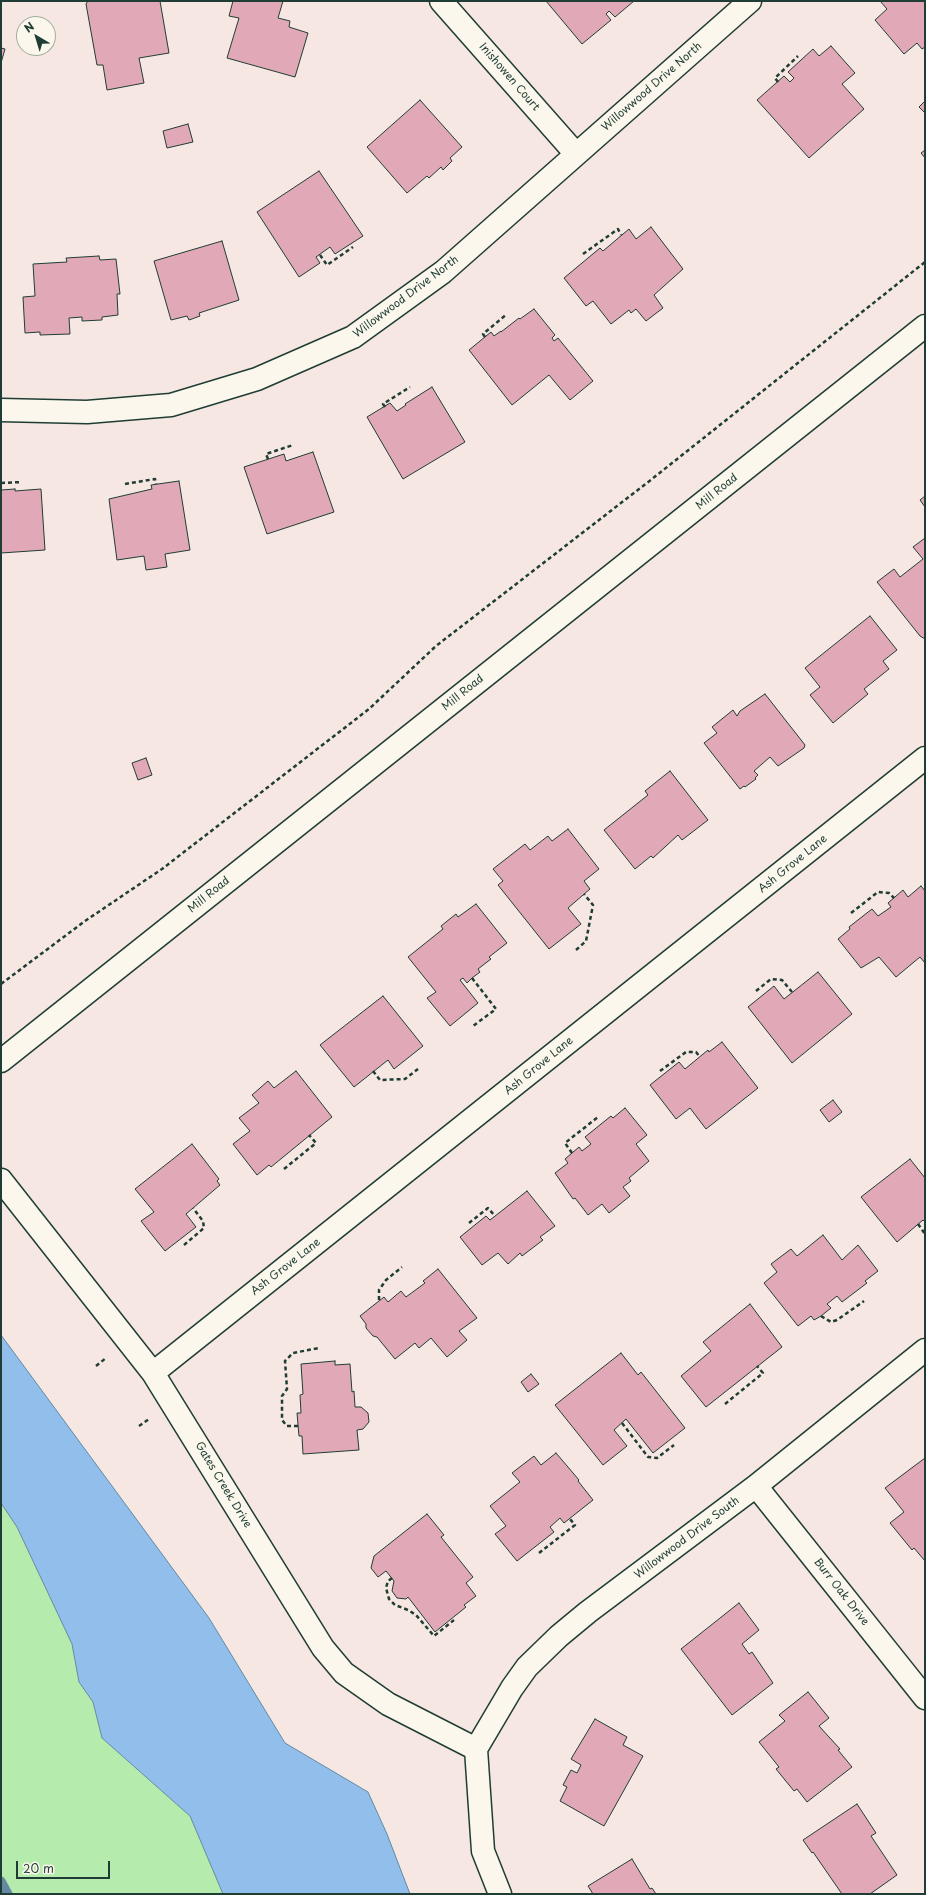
<!DOCTYPE html>
<style>
body{margin:0}
#map{position:relative;width:926px;height:1895px;overflow:hidden;background:#f6e7e2;font-family:"Playpen Sans",sans-serif}
canvas{display:block}
.frame{position:absolute;inset:0;border:2px solid #1f3d34;pointer-events:none}
.north{position:absolute;left:16px;top:16px;width:40px;height:40px;box-sizing:border-box;background:#fbf7ec;border:1px solid #a3ada2;border-radius:50%;rotate:322deg;font-size:11px;font-weight:700;line-height:16px;text-align:center;color:#1f3d34}
.north::after{content:'';display:block;margin:auto;width:14px;height:18px;background:#1f3d34;clip-path:polygon(50% 0,100% 100%,50% 72%,0 100%)}
.scale{position:absolute;left:16px;top:1861px;width:94px;height:18px;box-sizing:border-box;border:2px solid #1f3d34;border-top:0;padding-left:5px;font-size:12px;line-height:14px;white-space:nowrap;color:#1f3d34;-webkit-text-stroke:3px #fbf7ec;paint-order:stroke}
</style>
<div id="map">
<canvas width="926" height="1895"></canvas>
<div class="frame"></div>
<div class="north">N</div>
<div class="scale">20 m</div>
</div>
<script>
const g = document.querySelector('canvas').getContext('2d');
g.lineJoin = 'round';
function paint(path, color) {
  g.fillStyle = color;
  g.fill(path, 'evenodd');
}
function poly(rows) {
  const path = new Path2D();
  for (const r of rows) {
    path.moveTo(r[0], r[1]);
    for (let i = 2; i < r.length; i += 2) path.lineTo(r[i], r[i + 1]);
  }
  return path;
}
function stroke(path, color, width, dash) {
  g.strokeStyle = color;
  g.lineWidth = width;
  g.lineCap = dash ? 'butt' : 'round';
  g.setLineDash(dash || []);
  g.stroke(path);
}
function label(font, color, halo, rows, align = 'center') {
  g.font = font + ' "Playpen Sans",sans-serif';
  g.lineWidth = 4;
  g.setLineDash([]);
  g.textBaseline = 'middle';
  g.strokeStyle = halo;
  g.fillStyle = color;
  for (const [text, x, y, turn = 0] of rows) {
    g.save();
    g.translate(x, y);
    g.rotate((+turn || 0) * Math.PI / 180);
    g.textAlign = isNaN(turn) ? turn : align;
    if (halo) g.strokeText(text, 0, 0);
    g.fillText(text, 0, 0);
    g.restore();
  }
}
paint(poly([
 [1,1503,17,1527,72,1644,79,1682,93,1702,102,1738,190,1816,223,1894,1,1894]
]), '#b5ebad');
const water = poly([
 [1,1335,209,1618,285,1743,368,1792,387,1834,410,1894,223,1894,190,1816,102,1738,93,1702,79,1682,72,1644,17,1527,1,1503,1,1335]
]);
paint(water, '#91beeb');
stroke(water, '#638aa2', 1);
stroke(poly([
 [1,1881,8,1894]
]), '#638aa2', 9);
const building = poly([
 [88,1,160,1,169,53,139,58,144,83,107,90,103,65,97,65,86,4,88,1],
 [233,1,283,1,278,18,290,21,289,27,308,33,295,77,227,58,239,18,229,16,233,1],
 [546,1,634,1,615,17,609,11,606,14,611,20,582,44,546,1],
 [880,1,925,1,925,47,922,49,917,43,904,54,875,20,887,9,880,1],
 [831,46,855,73,842,84,864,109,809,158,757,100,784,76,790,82,794,78,788,72,813,49,819,56,831,46],
 [1,48,5,49,1,63,1,48],
 [420,100,462,147,450,158,452,161,443,170,441,167,429,178,427,176,407,193,367,147,420,100],
 [925,101,925,113,919,107,925,101],
 [188,124,193,142,167,148,163,131,188,124],
 [925,150,925,158,921,153,925,150],
 [319,171,363,236,335,254,330,247,316,257,320,263,299,277,257,212,319,171],
 [651,227,683,269,654,295,663,308,646,321,636,309,631,313,629,310,611,324,593,301,586,306,564,278,600,248,603,251,629,229,636,239,651,227],
 [222,241,239,300,199,313,200,316,189,320,187,316,171,320,154,261,222,241],
 [99,256,100,260,116,259,120,294,117,294,118,315,102,317,102,320,82,321,82,317,69,318,70,334,40,335,40,332,25,333,23,297,35,296,33,264,67,262,66,258,99,256],
 [534,309,555,335,552,338,554,341,558,338,593,381,570,400,549,375,512,405,469,350,491,332,494,336,501,331,501,332,519,318,520,319,534,309],
 [432,387,465,442,403,479,367,417,390,403,397,411,406,405,405,404,432,387],
 [313,452,334,512,267,534,244,467,284,454,286,461,313,452],
 [179,481,190,550,165,554,167,567,146,570,144,556,117,560,109,499,152,489,151,485,179,481],
 [15,489,15,491,41,489,45,550,1,553,1,490,15,489],
 [925,496,925,507,920,500,925,496],
 [925,538,925,639,920,636,877,582,894,569,900,577,923,559,913,547,925,538],
 [870,616,897,650,883,661,889,669,864,689,868,694,833,723,810,695,820,687,805,668,870,616],
 [765,694,805,745,804,748,778,766,770,757,754,771,758,775,755,778,756,779,745,787,744,786,740,789,704,743,717,733,712,727,733,710,737,716,740,711,765,694],
 [146,758,152,775,138,780,132,763,146,758],
 [670,771,708,820,682,840,678,835,653,858,651,856,635,869,604,830,648,795,645,791,670,771],
 [568,829,599,869,584,881,590,889,568,908,581,924,549,949,498,885,503,881,493,869,525,844,530,850,548,836,552,841,568,829],
 [921,886,925,891,925,963,920,957,896,977,879,957,861,968,838,939,850,929,849,927,872,909,878,916,891,907,888,903,903,890,908,897,921,886],
 [476,904,507,943,489,957,491,959,478,969,480,972,472,978,467,983,463,978,460,980,478,1003,450,1026,427,998,436,992,408,957,443,929,441,926,456,914,458,917,476,904],
 [818,972,852,1014,792,1063,748,1007,774,986,784,999,818,972],
 [383,996,423,1046,394,1069,388,1060,354,1087,320,1045,383,996],
 [722,1042,758,1088,706,1129,690,1108,676,1119,650,1085,679,1062,685,1069,708,1050,709,1052,722,1042],
 [296,1071,332,1117,271,1167,269,1165,257,1175,233,1144,250,1131,239,1118,259,1103,252,1095,268,1081,274,1088,296,1071],
 [833,1100,842,1112,829,1122,820,1110,833,1100],
 [625,1108,647,1135,636,1144,649,1161,629,1178,631,1181,623,1187,630,1196,609,1213,602,1204,588,1215,575,1198,573,1199,555,1173,568,1163,565,1159,579,1147,582,1151,591,1144,585,1137,611,1116,613,1118,625,1108],
 [192,1144,219,1179,217,1181,220,1185,186,1214,196,1227,165,1251,141,1221,154,1212,135,1189,192,1144],
 [910,1159,925,1178,925,1222,923,1220,897,1242,861,1197,910,1159],
 [527,1191,555,1226,540,1237,543,1240,522,1256,520,1253,508,1264,498,1253,482,1265,460,1237,486,1216,490,1220,527,1191],
 [823,1235,842,1260,858,1245,878,1271,865,1281,867,1283,842,1302,837,1296,827,1304,831,1308,821,1316,814,1320,811,1316,798,1326,764,1283,777,1272,771,1264,791,1249,797,1256,823,1235],
 [438,1269,477,1318,459,1331,467,1340,447,1357,431,1338,419,1348,415,1343,395,1359,377,1337,373,1336,366,1328,366,1324,360,1316,384,1297,388,1302,401,1291,406,1297,425,1283,423,1281,438,1269],
 [750,1304,782,1347,706,1407,681,1376,711,1351,703,1342,750,1304],
 [621,1353,638,1375,641,1372,685,1428,653,1453,626,1419,614,1430,627,1446,603,1465,555,1405,621,1353],
 [335,1361,335,1365,350,1364,352,1392,354,1391,355,1407,361,1407,368,1413,369,1422,363,1429,357,1430,359,1450,303,1454,302,1436,299,1436,297,1413,301,1413,300,1395,303,1394,301,1364,335,1361],
 [531,1374,539,1384,528,1392,521,1382,531,1374],
 [556,1453,579,1480,578,1481,593,1500,564,1523,560,1518,550,1527,554,1532,517,1561,495,1534,506,1526,490,1506,520,1482,512,1473,534,1456,541,1465,556,1453],
 [925,1458,925,1561,914,1548,912,1550,890,1523,904,1512,885,1488,925,1458],
 [427,1514,444,1535,441,1537,473,1577,466,1583,476,1596,464,1605,466,1607,435,1632,408,1597,406,1599,397,1598,392,1591,394,1581,386,1571,378,1577,371,1568,374,1556,427,1514],
 [739,1603,759,1630,742,1644,749,1654,752,1652,773,1683,732,1715,681,1649,739,1603],
 [808,1692,829,1718,819,1726,840,1749,838,1750,852,1767,807,1802,797,1789,794,1791,776,1769,779,1767,759,1742,785,1721,779,1715,808,1692],
 [595,1719,627,1737,623,1745,643,1756,604,1826,560,1801,567,1787,563,1785,571,1770,577,1773,581,1765,571,1759,595,1719],
 [857,1804,876,1833,871,1836,897,1875,870,1894,842,1894,813,1852,812,1853,803,1840,857,1804],
 [632,1859,650,1889,652,1888,656,1894,593,1894,588,1886,632,1859]
]);
paint(building, '#e1a8b8');
stroke(building, '#1f3d34', 1);
const minor = poly([
 [441,1,576,154],
 [1,410,87,412,171,405,257,379,353,337,443,272,750,1],
 [1,1180,153,1373,323,1648,344,1673,388,1704,476,1749],
 [153,1373,925,758],
 [756,1486,925,1698],
 [476,1749,512,1688,527,1667,559,1636,588,1612,756,1486,925,1350],
 [476,1749,483,1851,500,1894]
]);
const tertiary = poly([
 [1,1061,925,326]
]);
stroke(minor, '#1f3d34', 25);
stroke(tertiary, '#1f3d34', 25);
stroke(poly([
 [778,82,775,78,798,56],
 [583,254,618,229,621,235],
 [320,255,327,265,353,247],
 [485,337,483,334,507,314],
 [385,407,383,404,410,387],
 [268,459,266,454,293,445],
 [1,483,22,482],
 [125,484,155,479,156,484],
 [851,913,878,892,889,893,894,898],
 [576,950,586,941,593,905,584,894],
 [472,978,496,1009,473,1026],
 [1,984,85,921,162,869,369,709,436,646,652,479,925,262],
 [756,991,771,979,782,980,792,992],
 [373,1071,380,1080,405,1079,418,1069],
 [660,1071,686,1052,696,1052,700,1057],
 [572,1153,565,1143,598,1117],
 [284,1169,316,1143,309,1135],
 [469,1223,488,1208,495,1216],
 [918,1224,925,1234],
 [184,1245,204,1228,203,1221,193,1208],
 [379,1300,379,1290,386,1280,402,1267],
 [821,1316,831,1322,837,1320,864,1301],
 [96,1366,106,1358],
 [725,1404,763,1373,757,1366],
 [622,1423,648,1457,657,1458,674,1445],
 [139,1426,149,1419],
 [298,1426,287,1426,282,1420,282,1396,287,1389,285,1361,293,1353,319,1348],
 [539,1553,575,1525,569,1518],
 [392,1578,388,1581,386,1588,389,1599,395,1605,408,1610,416,1615,434,1636,454,1620]
]), '#1f3d34', 2.5, [4, 3]);
stroke(minor, '#fbf7ec', 22);
stroke(tertiary, '#fbf7ec', 22);
label('11px', '#1f3d34', '#fbf7ec', [
 ["Inishowen Court",509,77,49],
 ["Willowwood Drive North",652,87,-41],
 ["Willowwood Drive North",406,297,-37],
 ["Mill Road",717,492,-39],
 ["Mill Road",463,693,-39],
 ["Ash Grove Lane",793,864,-39],
 ["Mill Road",209,895,-39],
 ["Ash Grove Lane",539,1066,-39],
 ["Ash Grove Lane",286,1267,-38],
 ["Gates Creek Drive",223,1485,59],
 ["Willowwood Drive South",687,1538,-37],
 ["Burr Oak Drive",841,1592,52]
]);
</script>
